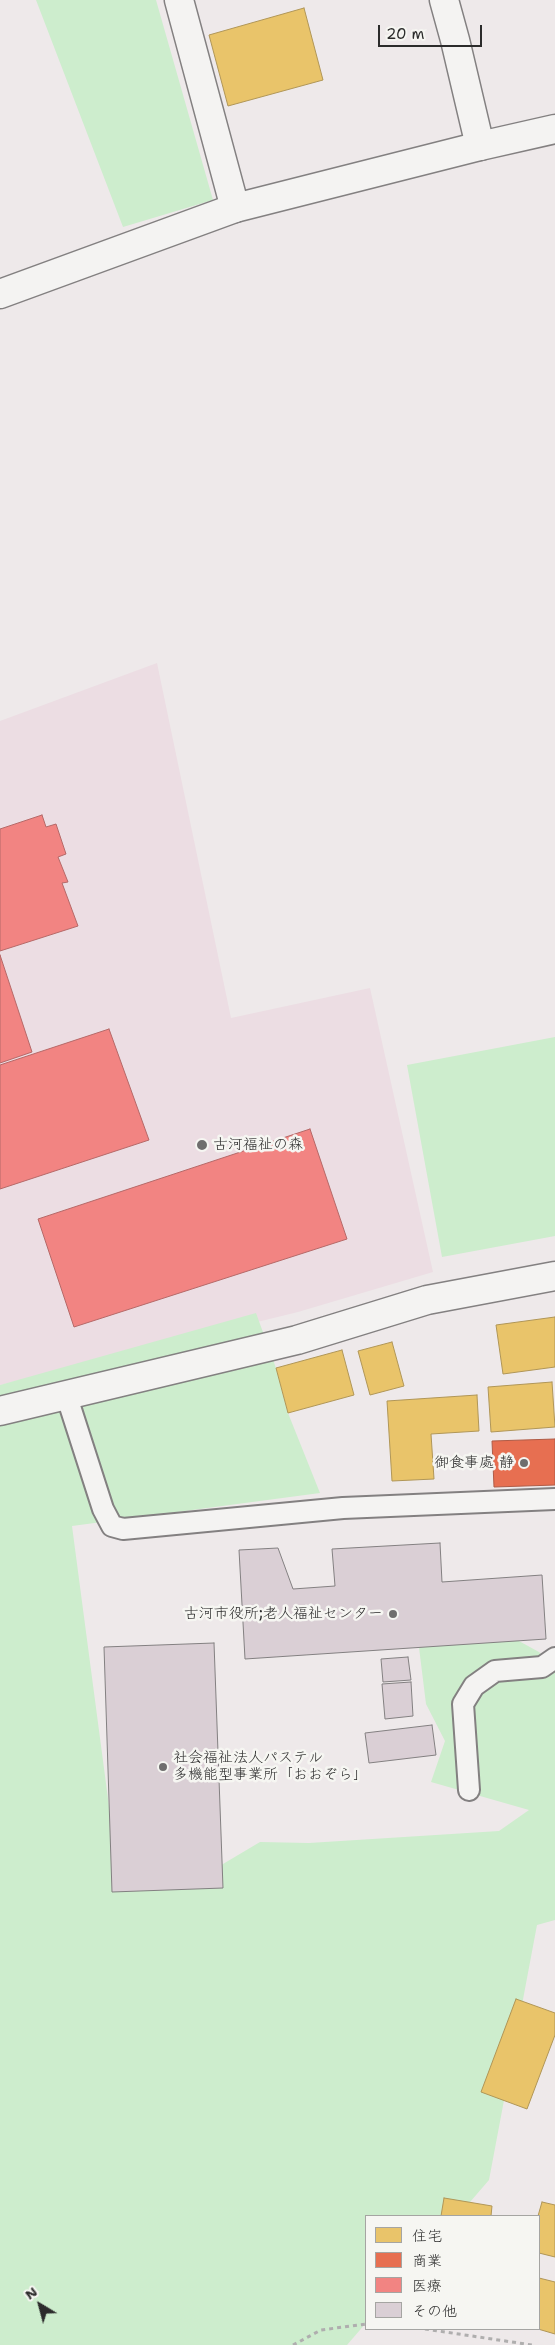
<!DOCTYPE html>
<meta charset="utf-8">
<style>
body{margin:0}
#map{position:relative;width:555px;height:2345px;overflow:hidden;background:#eee9ea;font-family:"Shantell Sans","Klee One",sans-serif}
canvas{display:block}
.legend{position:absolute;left:365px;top:2215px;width:175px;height:115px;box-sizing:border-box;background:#f6f6f2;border:1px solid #a5a5a2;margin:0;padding:6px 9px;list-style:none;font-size:15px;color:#2b2b2b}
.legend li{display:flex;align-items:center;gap:10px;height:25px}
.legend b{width:25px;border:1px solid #a5a5a2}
.north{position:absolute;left:15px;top:2280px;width:50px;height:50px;-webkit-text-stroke:4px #f6f6f2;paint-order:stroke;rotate:323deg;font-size:14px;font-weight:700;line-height:20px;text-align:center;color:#2b2b2b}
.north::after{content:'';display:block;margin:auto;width:18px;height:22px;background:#2b2b2b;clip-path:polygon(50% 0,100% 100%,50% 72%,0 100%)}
.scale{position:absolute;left:378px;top:25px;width:104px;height:22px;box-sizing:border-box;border:2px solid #2b2b2b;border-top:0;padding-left:6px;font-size:15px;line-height:18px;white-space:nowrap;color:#2b2b2b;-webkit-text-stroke:4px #f6f6f2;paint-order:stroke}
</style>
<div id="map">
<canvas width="555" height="2345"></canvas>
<ul class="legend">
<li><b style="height:14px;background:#e9c46a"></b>住宅</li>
<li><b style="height:14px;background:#e76f51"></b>商業</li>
<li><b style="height:14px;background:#f28482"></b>医療</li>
<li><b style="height:14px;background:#dacfd5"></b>その他</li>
</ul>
<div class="north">N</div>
<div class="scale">20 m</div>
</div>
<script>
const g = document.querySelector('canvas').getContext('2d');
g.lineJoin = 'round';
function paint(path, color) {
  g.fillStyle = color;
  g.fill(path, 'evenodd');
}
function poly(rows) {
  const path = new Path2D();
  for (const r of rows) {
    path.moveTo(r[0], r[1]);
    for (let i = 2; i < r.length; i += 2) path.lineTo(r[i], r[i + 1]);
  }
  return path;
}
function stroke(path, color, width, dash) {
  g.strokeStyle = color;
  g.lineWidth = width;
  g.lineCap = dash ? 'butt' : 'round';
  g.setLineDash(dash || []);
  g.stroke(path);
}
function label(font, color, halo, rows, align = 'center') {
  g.font = font + ' "Shantell Sans","Klee One",sans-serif';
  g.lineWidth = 5;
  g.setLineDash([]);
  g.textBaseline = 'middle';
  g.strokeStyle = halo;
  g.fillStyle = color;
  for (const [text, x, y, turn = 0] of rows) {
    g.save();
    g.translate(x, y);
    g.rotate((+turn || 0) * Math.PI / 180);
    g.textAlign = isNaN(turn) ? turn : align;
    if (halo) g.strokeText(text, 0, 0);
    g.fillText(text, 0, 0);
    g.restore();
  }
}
paint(poly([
 [157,663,231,1018,370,988,433,1272,298,1312,0,1385,0,721]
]), '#ecdde3');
paint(poly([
 [36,0,156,0,213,200,123,227],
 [555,1037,555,1236,442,1257,407,1065],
 [256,1313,276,1368,288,1413,320,1493,72,1526,112,1829,191,1883,260,1842,309,1843,499,1831,529,1810,431,1782,445,1741,426,1704,414,1607,497,1629,539,1652,555,1669,555,1920,537,1925,489,2180,458,2216,366,2216,366,2323,347,2345,0,2345,0,1385]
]), '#cdedcd');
const homes = poly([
 [304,8,323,80,228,106,209,35,304,8],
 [555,1317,555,1367,503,1374,496,1325,555,1317],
 [392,1342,404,1386,370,1395,358,1351,392,1342],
 [342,1350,354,1395,288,1413,276,1368,342,1350],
 [552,1382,555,1427,491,1432,488,1387,552,1382],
 [477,1395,479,1431,431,1434,434,1479,392,1481,387,1401,477,1395],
 [516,1999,555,2013,555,2035,527,2109,481,2092,516,1999],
 [444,2198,492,2206,491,2216,441,2216,444,2198],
 [542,2202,555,2205,555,2257,539,2253,538,2216,542,2202],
 [539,2278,555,2282,555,2334,538,2329,539,2278]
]);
paint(homes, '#e9c46a');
stroke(homes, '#b09657', 1);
const shops = poly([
 [555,1439,555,1485,494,1487,492,1441,555,1439]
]);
paint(shops, '#e76f51');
stroke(shops, '#af5b46', 1);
const health = poly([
 [42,815,46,827,56,824,66,854,58,857,68,882,62,883,78,926,0,951,0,829,42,815],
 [0,955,32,1052,0,1063,0,955],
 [109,1029,149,1140,0,1189,0,1065,109,1029],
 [310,1129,347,1239,74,1327,38,1219,310,1129]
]);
paint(health, '#f28482');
stroke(health, '#b66968', 1);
const building = poly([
 [440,1543,442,1582,542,1575,546,1639,245,1659,239,1550,278,1548,293,1589,335,1586,332,1549,440,1543],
 [214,1643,223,1888,112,1892,104,1647,214,1643],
 [408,1657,411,1680,383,1682,381,1659,408,1657],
 [411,1682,413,1716,385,1719,382,1684,411,1682],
 [432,1725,436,1755,369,1763,365,1733,432,1725]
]);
paint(building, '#dacfd5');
stroke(building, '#838081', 1);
const lane = poly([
 [66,1394,103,1509,112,1526,123,1529,343,1508,555,1499],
 [469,1790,463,1704,474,1686,495,1671,542,1667,555,1658]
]);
const street = poly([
 [179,0,235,208],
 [444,0,455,40,480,146],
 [0,1411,297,1340,427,1300,555,1276]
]);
const secondary = poly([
 [0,294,235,208,480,146,555,129]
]);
stroke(lane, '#838081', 24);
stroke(street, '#838081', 31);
stroke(secondary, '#838081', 31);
stroke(poly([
 [425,2329,532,2345],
 [293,2345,321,2330,366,2324]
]), '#afaeae', 3, [4, 4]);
stroke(lane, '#f4f3f2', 20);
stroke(street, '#f4f3f2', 28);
stroke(secondary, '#f4f3f2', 28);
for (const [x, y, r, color] of [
 [202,1145,6,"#6f6e6e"],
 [524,1463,5,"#6f6e6e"],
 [393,1614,5,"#6f6e6e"],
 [163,1767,5,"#6f6e6e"]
]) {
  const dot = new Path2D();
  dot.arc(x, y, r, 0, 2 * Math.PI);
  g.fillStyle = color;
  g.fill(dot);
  stroke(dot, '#f6f6f2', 2);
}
label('15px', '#2b2b2b', '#f6f6f2', [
 ["古河福祉の森",213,1145],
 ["御食事處 静",514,1463,"right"],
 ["古河市役所;老人福祉センター",383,1614,"right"],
 ["社会福祉法人パステル",173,1758],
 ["多機能型事業所「おおぞら」",173,1775]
], 'left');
</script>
